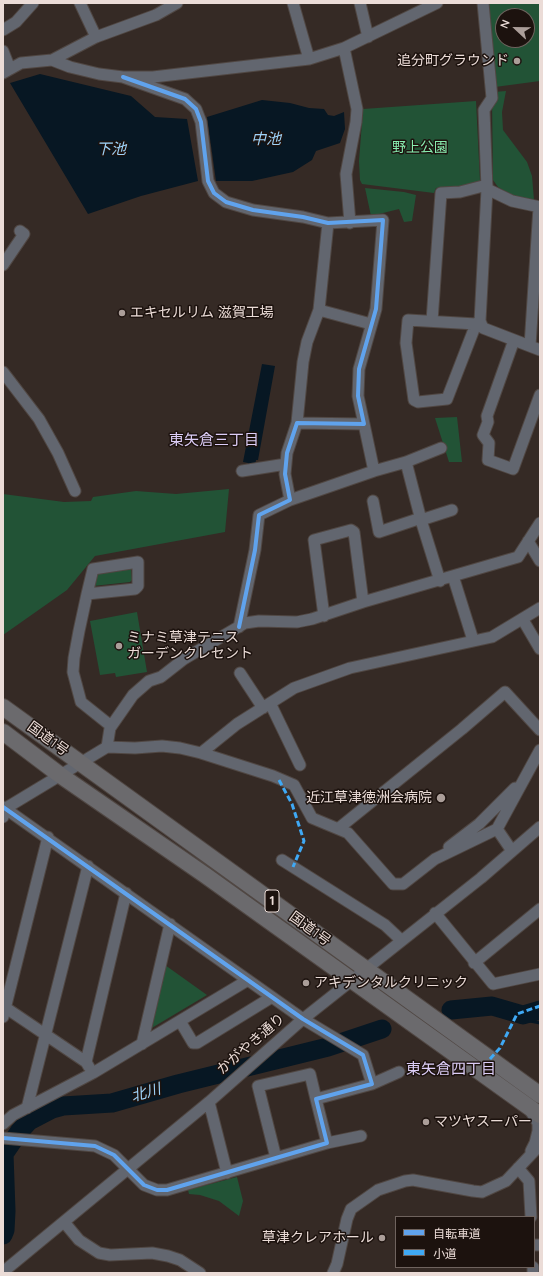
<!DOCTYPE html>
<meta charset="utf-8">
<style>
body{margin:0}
#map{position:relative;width:543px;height:1276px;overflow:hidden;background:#352a25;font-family:Quicksand,"Noto Sans JP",sans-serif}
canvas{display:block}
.frame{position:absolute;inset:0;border:4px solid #ebdcd7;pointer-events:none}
.legend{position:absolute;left:395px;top:1216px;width:140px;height:52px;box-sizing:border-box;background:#1c120e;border:1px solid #6f635e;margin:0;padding:5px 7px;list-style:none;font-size:12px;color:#ebdcd7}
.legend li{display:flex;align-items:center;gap:8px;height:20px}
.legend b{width:20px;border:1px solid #6f635e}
.north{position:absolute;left:495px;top:8px;width:40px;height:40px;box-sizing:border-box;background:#1c120e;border:1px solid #6f635e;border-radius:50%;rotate:292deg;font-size:11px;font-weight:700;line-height:16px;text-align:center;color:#ebdcd7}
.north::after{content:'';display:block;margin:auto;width:14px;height:18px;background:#ab9e99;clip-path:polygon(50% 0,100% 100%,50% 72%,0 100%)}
</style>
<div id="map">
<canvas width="543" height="1276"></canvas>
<div class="frame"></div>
<ul class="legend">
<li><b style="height:5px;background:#60a3ed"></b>自転車道</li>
<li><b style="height:5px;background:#3fa9f5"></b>小道</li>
</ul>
<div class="north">N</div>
</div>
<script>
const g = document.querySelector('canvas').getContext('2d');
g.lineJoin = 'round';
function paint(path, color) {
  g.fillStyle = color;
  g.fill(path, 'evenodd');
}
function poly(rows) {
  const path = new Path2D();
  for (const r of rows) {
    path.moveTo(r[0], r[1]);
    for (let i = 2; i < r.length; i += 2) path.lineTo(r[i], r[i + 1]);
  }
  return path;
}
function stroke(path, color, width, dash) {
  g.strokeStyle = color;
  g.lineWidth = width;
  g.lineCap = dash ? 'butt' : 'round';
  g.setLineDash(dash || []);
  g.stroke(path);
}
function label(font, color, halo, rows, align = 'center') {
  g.font = font + ' Quicksand,"Noto Sans JP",sans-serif';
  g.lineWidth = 3;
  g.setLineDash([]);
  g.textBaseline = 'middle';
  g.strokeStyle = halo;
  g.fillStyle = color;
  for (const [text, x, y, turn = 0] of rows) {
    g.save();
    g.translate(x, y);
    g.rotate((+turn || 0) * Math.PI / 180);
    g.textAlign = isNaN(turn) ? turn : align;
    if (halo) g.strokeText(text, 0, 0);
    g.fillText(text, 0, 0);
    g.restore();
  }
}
paint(poly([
 [489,3,540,3,540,81,495,87],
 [503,16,527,16,527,40,503,40],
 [506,91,502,112,503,130,527,162,532,176,534,200,511,195,498,187,493,180,492,98,494,92],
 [476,101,480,181,463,187,436,188,434,193,362,184,360,180,359,161,363,109],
 [365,188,404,192,416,195,412,221,404,222,399,209,371,216],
 [457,417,462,462,449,462,435,418],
 [229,489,225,532,95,556,67,590,3,635,3,494,64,502,91,501,93,497,136,491,176,494],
 [131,569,132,580,130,582,93,586,98,574],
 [137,612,147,672,116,677,115,673,100,675,90,621],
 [165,965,207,995,150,1029],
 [237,1177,243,1201,239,1216,219,1201,200,1195,189,1194,188,1190]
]), '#225336');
paint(poly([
 [40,74,131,96,155,117,187,119,198,181,141,196,88,214,10,83],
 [262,100,290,103,309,108,324,109,328,115,334,116,344,112,345,129,340,143,316,151,312,160,293,172,252,181,216,181,207,117],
 [262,364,275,366,258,460,256,460,255,466,247,467,248,463,243,462]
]), '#071723');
stroke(poly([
 [523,1015,530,1021,540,1023]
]), '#071723', 3);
stroke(poly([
 [451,1010,492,1006,523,1015,540,1010],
 [3,1235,5,1230,6,1211,4,1154,19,1132,29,1121,52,1109,63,1106,112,1103,178,1084,328,1047,382,1029]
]), '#071723', 19);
const minor = poly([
 [80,3,96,37],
 [293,3,309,59],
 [360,3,368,37],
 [483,3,492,98,484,110,487,189,480,321,483,328,540,350],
 [3,30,16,22,33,3],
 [344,48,357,109,356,122,346,174,350,223],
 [3,51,10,69],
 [52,60,70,67,99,74,123,77,153,77,309,59,344,48,437,3],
 [3,73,21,63,52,60,96,37,156,15,177,3],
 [123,77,185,99,196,109,201,122,208,181,214,193,226,202,253,210,303,217,328,223,383,220,376,309,359,369,358,396,364,424,297,423,287,453,285,474,290,500,259,515,255,550,239,627],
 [487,189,512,201,540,207],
 [3,265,24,234,20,231],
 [319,310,371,324],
 [432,321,441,193,460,192,487,185],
 [476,324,447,399,418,402,414,400,406,343,408,320,476,324,480,321],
 [514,340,487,416,488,422,483,435,489,443,488,460,513,469,540,395],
 [530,346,539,207],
 [3,372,39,419,58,453,75,491],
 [297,423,303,362,307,342,319,310,328,223],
 [364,424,374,471],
 [406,462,421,520,440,581],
 [242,471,286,464],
 [290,500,374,471,406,462,441,448],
 [373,501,379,532,421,518],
 [421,520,452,510],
 [528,541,540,561],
 [453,576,473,640],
 [87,594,135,589,138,586,138,562,93,569,87,594,79,631,74,658,73,672,81,702,111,726],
 [324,616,314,540,351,530,354,532,363,602],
 [523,620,540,649],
 [240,673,263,708],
 [270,703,300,765],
 [107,747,110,728,133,695,149,681,161,677,184,659,245,623,259,621,297,622,312,619,363,602,518,557,540,523],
 [201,753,273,776,294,785,312,818,348,833,393,884,403,884,435,859,497,829],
 [3,807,303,1019,363,1055,372,1084,316,1099,327,1143,167,1190,157,1190,144,1185,114,1155,95,1146,3,1138],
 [3,817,6,808,107,747,135,748,162,746,180,748,201,753,237,724,294,688,350,668,492,637,540,608],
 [339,828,462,729,505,692,540,730],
 [449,847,479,824,515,788],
 [512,851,497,829,540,750],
 [282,860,385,925,401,940],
 [435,913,493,984,540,974],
 [474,963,540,909],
 [3,1006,86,1062,89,1067],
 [3,1017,48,837],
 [180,1021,193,1043,197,1043,272,997],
 [142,1044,170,924],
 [86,1062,126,893],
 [372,1084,399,1072],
 [209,1102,227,1173],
 [27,1108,88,866],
 [530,1110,538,1123,538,1131,535,1143,531,1151],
 [3,1124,13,1115,93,1073,248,980],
 [327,1143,361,1136],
 [276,1158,258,1086,310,1074,316,1099],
 [518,1168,529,1181,531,1217],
 [64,1222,79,1240,99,1253,110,1255,152,1253,168,1256,180,1260,200,1273],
 [534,1245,540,1245],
 [533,1267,533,1273],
 [3,1272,209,1102,303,1019,481,878,540,827],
 [333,1273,337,1264,347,1219,351,1209,378,1190,405,1181,413,1180,473,1191,482,1192,506,1181,540,1145]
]);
const highway = poly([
 [3,707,540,1095],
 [3,732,60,775,205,875,540,1115]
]);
stroke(minor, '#504743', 13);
stroke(highway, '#504743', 18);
stroke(minor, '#62666f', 11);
stroke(highway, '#6b6a6d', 16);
stroke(poly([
 [279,780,292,804,304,841,293,867],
 [490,1059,500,1048,517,1014,540,1006]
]), '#3fa9f5', 3, [6, 3]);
stroke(poly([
 [123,77,185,99,196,109,201,122,208,181,214,193,226,202,253,210,303,217,328,223,383,220,376,309,359,369,358,396,364,424,297,423,287,453,285,474,290,500,259,515,255,550,239,627],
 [3,807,303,1019,363,1055,372,1084,316,1099,327,1143,167,1190,157,1190,144,1185,114,1155,95,1146,3,1138]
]), '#60a3ed', 4);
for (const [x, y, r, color] of [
 [517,61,4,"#ab9e99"],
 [122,313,4,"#ab9e99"],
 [119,646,4,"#ab9e99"],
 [441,798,5,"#ab9e99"],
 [306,983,4,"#ab9e99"],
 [426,1122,4,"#ab9e99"],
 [382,1238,4,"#ab9e99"]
]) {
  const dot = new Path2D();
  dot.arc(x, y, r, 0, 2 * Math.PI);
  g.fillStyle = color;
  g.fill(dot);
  stroke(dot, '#1c120e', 1.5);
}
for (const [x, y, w] of [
 [272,901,14]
]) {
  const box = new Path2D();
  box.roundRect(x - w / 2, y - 11, w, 22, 3);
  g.fillStyle = '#1c120e';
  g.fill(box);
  stroke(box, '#ebdcd7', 1);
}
label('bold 13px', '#ebdcd7', null, [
 ["1",272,901]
]);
label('14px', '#ebdcd7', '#1c120e', [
 ["追分町グラウンド",509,61,"right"],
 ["エキセルリム 滋賀工場",130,313],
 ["ミナミ草津テニス",127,638],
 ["ガーデンクレセント",127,654],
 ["近江草津徳洲会病院",432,798,"right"],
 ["アキデンタルクリニック",314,983],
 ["マツヤスーパー",434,1122],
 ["草津クレアホール",374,1238,"right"]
], 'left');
label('14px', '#88ecaf', '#1c120e', [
 ["野上公園",420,148]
]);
label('14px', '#ebdcd7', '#1c120e', [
 ["国道1号",48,739,36],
 ["国道1号",310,929,36],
 ["かがやき通り",251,1044,-41]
]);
label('italic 15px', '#9dd2f8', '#1c120e', [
 ["中池",266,139],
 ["下池",111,149],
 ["北川",146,1093,-16]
]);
label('15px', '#dccdf7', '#1c120e', [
 ["東矢倉三丁目",214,440],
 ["東矢倉四丁目",451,1069]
]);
</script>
